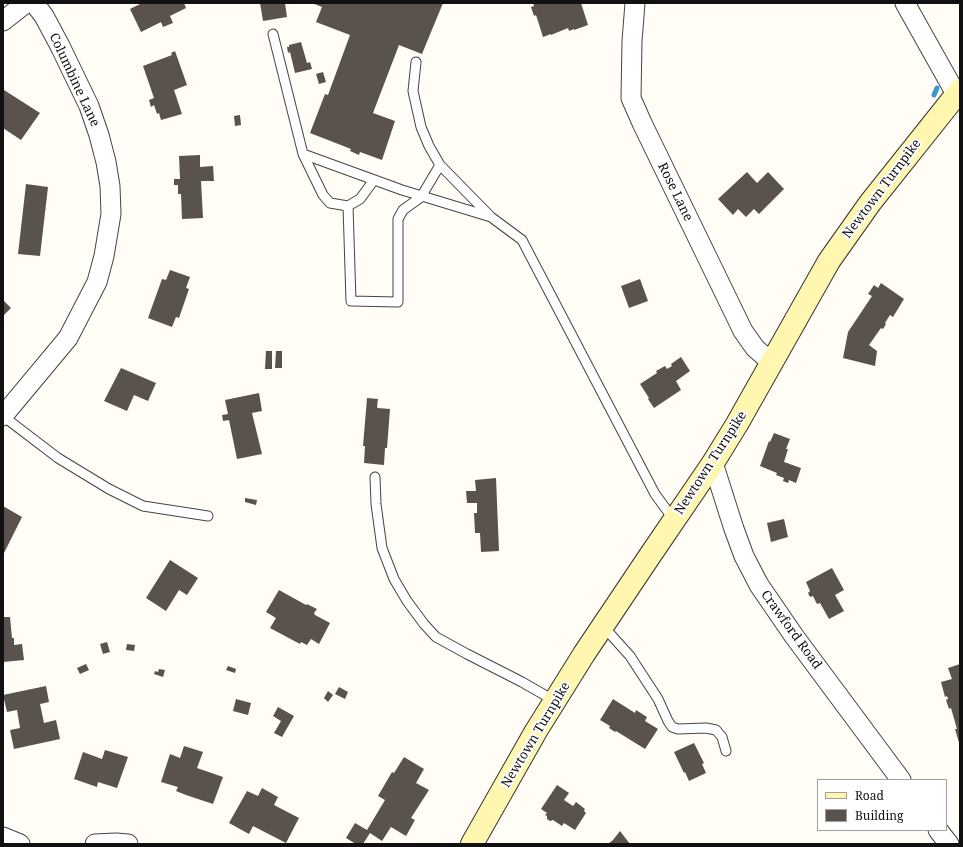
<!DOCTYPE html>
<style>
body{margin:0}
#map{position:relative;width:963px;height:847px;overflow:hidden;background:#fffdf5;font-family:"Noto Serif",serif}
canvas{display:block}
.frame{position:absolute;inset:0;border:4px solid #111;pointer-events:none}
.legend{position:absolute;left:817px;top:779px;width:130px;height:52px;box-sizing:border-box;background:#fff;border:1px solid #a0a0a0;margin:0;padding:5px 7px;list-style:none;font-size:12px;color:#111}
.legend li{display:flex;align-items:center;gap:8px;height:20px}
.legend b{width:20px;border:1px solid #a0a0a0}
</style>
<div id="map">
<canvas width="963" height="847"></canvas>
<div class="frame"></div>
<ul class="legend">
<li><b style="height:5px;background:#fff6b0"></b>Road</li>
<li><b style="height:11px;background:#5a524d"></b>Building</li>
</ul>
</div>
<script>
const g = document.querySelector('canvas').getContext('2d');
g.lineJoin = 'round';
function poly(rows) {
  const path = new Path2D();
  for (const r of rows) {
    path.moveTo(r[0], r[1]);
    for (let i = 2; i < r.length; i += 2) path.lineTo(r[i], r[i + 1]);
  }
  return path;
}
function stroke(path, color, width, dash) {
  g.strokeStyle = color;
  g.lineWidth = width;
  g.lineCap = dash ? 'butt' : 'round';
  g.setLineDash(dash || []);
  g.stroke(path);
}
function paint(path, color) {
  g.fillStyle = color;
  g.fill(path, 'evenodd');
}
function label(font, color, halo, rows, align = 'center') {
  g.font = font + ' "Noto Serif",serif';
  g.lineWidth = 4;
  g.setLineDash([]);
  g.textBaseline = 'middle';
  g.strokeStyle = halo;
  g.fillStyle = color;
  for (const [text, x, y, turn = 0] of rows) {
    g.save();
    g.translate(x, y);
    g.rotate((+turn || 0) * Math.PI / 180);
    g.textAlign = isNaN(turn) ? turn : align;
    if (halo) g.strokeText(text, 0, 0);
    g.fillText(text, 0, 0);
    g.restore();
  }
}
stroke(poly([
 [934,95,937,88]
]), '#3f96cf', 5);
paint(poly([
 [142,3,184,3,186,8,170,16,173,23,163,27,161,22,141,32,130,9],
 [260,3,285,3,287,17,263,21],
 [312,3,443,3,422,54,399,45,373,113,395,121,382,160,360,152,359,155,350,151,351,149,310,133,325,94,328,95,350,35,316,22,322,7],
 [533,3,581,3,588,25,574,30,574,29,569,31,568,28,551,35,551,34,543,37,536,15,534,16,531,7,534,6],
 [301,42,307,63,310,62,312,69,295,73,290,52,288,53,287,47,289,47,289,45],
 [175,51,187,85,174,90,182,114,161,120,159,113,157,114,154,105,151,107,149,100,154,98,143,66,172,55,171,53],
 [323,72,326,82,319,84,316,74],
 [4,90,40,113,21,140,3,128,3,92],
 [240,115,241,125,235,126,234,116],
 [200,155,200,167,213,166,214,181,201,181,203,218,182,219,181,194,178,194,178,185,174,185,174,179,180,179,179,156],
 [747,172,757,183,768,172,784,189,759,214,754,209,746,217,738,209,733,215,718,199],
 [26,184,48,187,40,256,18,254],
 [170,270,190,277,186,288,189,289,179,318,176,317,172,327,148,318,162,279,166,280],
 [640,279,648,301,629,308,621,286],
 [881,283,904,299,893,317,890,315,885,323,886,324,883,329,881,328,869,345,877,351,875,366,843,358,848,332,872,296,868,294,874,285,878,288],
 [3,300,11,308,3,316],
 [266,351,272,351,272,369,265,369],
 [276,351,282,351,282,368,275,368],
 [681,357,690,371,676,381,681,390,654,408,648,399,649,398,640,384,657,373,656,371,665,366,667,369,672,366,671,364],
 [121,368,156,383,148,401,134,395,127,411,104,401],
 [259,393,262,411,252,413,262,454,237,459,229,420,223,421,222,415,228,414,225,400],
 [367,398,378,399,377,407,378,408,390,409,387,448,385,448,384,465,364,463,365,446,363,446],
 [774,433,790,439,786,449,788,449,784,462,801,468,796,483,789,480,788,483,783,481,784,478,776,475,777,473,760,466,769,441,770,442],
 [496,478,499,551,481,552,480,533,475,533,474,513,477,513,477,503,467,503,466,491,476,491,475,480],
 [245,498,257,500,256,505,245,502],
 [3,506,22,517,3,555],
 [784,519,788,537,771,542,767,523],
 [170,560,198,578,187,595,179,590,166,611,146,598],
 [832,568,844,590,835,595,844,611,829,619,820,603,817,604,813,596,810,597,808,593,810,591,806,582],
 [279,590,306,605,307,604,317,609,314,613,315,615,330,623,319,644,311,639,307,645,301,642,300,644,270,628,276,618,266,612],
 [3,617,10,617,12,638,14,638,14,645,22,644,24,660,3,662],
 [107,642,110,652,103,654,100,644],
 [127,644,135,645,134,651,126,650],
 [86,664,89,670,80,674,77,668],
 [960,664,960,746,955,729,957,729,951,708,949,709,946,700,948,699,947,696,945,697,941,682,952,679,948,668],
 [228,666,236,669,235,673,226,670],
 [159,669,165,670,163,677,154,674,155,671,158,672],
 [46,686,49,702,40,704,44,723,56,720,60,739,14,749,10,730,20,728,17,710,7,712,3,695],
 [339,687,348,692,345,699,335,694],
 [328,691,333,695,328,702,324,698],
 [236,699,251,703,248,715,233,711],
 [613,699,635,713,636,710,647,717,645,721,658,729,645,749,616,731,615,732,609,728,610,726,600,720],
 [278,707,294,716,282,737,274,733,281,721,273,716],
 [694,743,704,763,702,764,706,773,689,781,685,772,684,773,674,752],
 [184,746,203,752,197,768,223,777,213,804,186,795,176,791,178,787,161,782,170,754,180,758],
 [105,750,128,757,117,788,98,782,97,787,74,779,83,752,102,759],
 [404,757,424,769,416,783,429,790,411,818,415,820,406,836,391,827,382,841,370,833,363,844,356,844,346,838,355,823,367,830,385,800,378,796,392,772,394,773],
 [557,785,569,793,564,800,573,806,576,802,585,809,584,811,586,813,575,830,564,823,562,826,553,820,550,821,547,819,547,816,545,815,547,813,541,809],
 [262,788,278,797,274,805,299,818,286,843,253,826,249,834,229,823,247,791,258,796],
 [620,831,630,844,608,844,613,840]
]), '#5a524d');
const lane = poly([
 [273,34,303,154,402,190,491,217,522,240,655,494,674,520],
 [416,62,413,91,421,127,429,146,440,165,490,216],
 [303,154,323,195,330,203,348,206,360,199,374,180],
 [348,206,351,301,398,302,398,219,403,210,421,197,440,165],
 [3,416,58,458,109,489,143,506,208,516],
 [375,477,376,504,382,548,394,579,407,601,424,624,436,637,467,654,522,682,555,701],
 [603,626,630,656,658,699,668,721,672,727,678,729,706,728,716,730,722,737,726,751]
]);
const street = poly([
 [635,3,632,41,631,98,642,123,743,331,755,348,772,363],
 [905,3,956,94],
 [3,21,26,3],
 [3,416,68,338,97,282,104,256,111,214,110,186,106,162,99,135,89,106,60,46,44,16,34,3],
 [713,463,734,529,744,556,759,585,794,636,901,780],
 [938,830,949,844],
 [3,837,20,844],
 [95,844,116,843,128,844]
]);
const secondary = poly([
 [472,844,536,731,584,654,649,557,713,463,737,424,829,261,870,203,960,90]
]);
stroke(lane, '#444', 11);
stroke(street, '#444', 21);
stroke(secondary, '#333', 24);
stroke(lane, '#fff', 9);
stroke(street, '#fff', 19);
stroke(secondary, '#fff6b0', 22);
label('13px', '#111', '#fff', [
 ["Columbine Lane",74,80,65],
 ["Newtown Turnpike",882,189,-53],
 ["Rose Lane",675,192,64],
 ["Newtown Turnpike",711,463,-57],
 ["Crawford Road",791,630,54],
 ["Newtown Turnpike",536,735,-59]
]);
</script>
